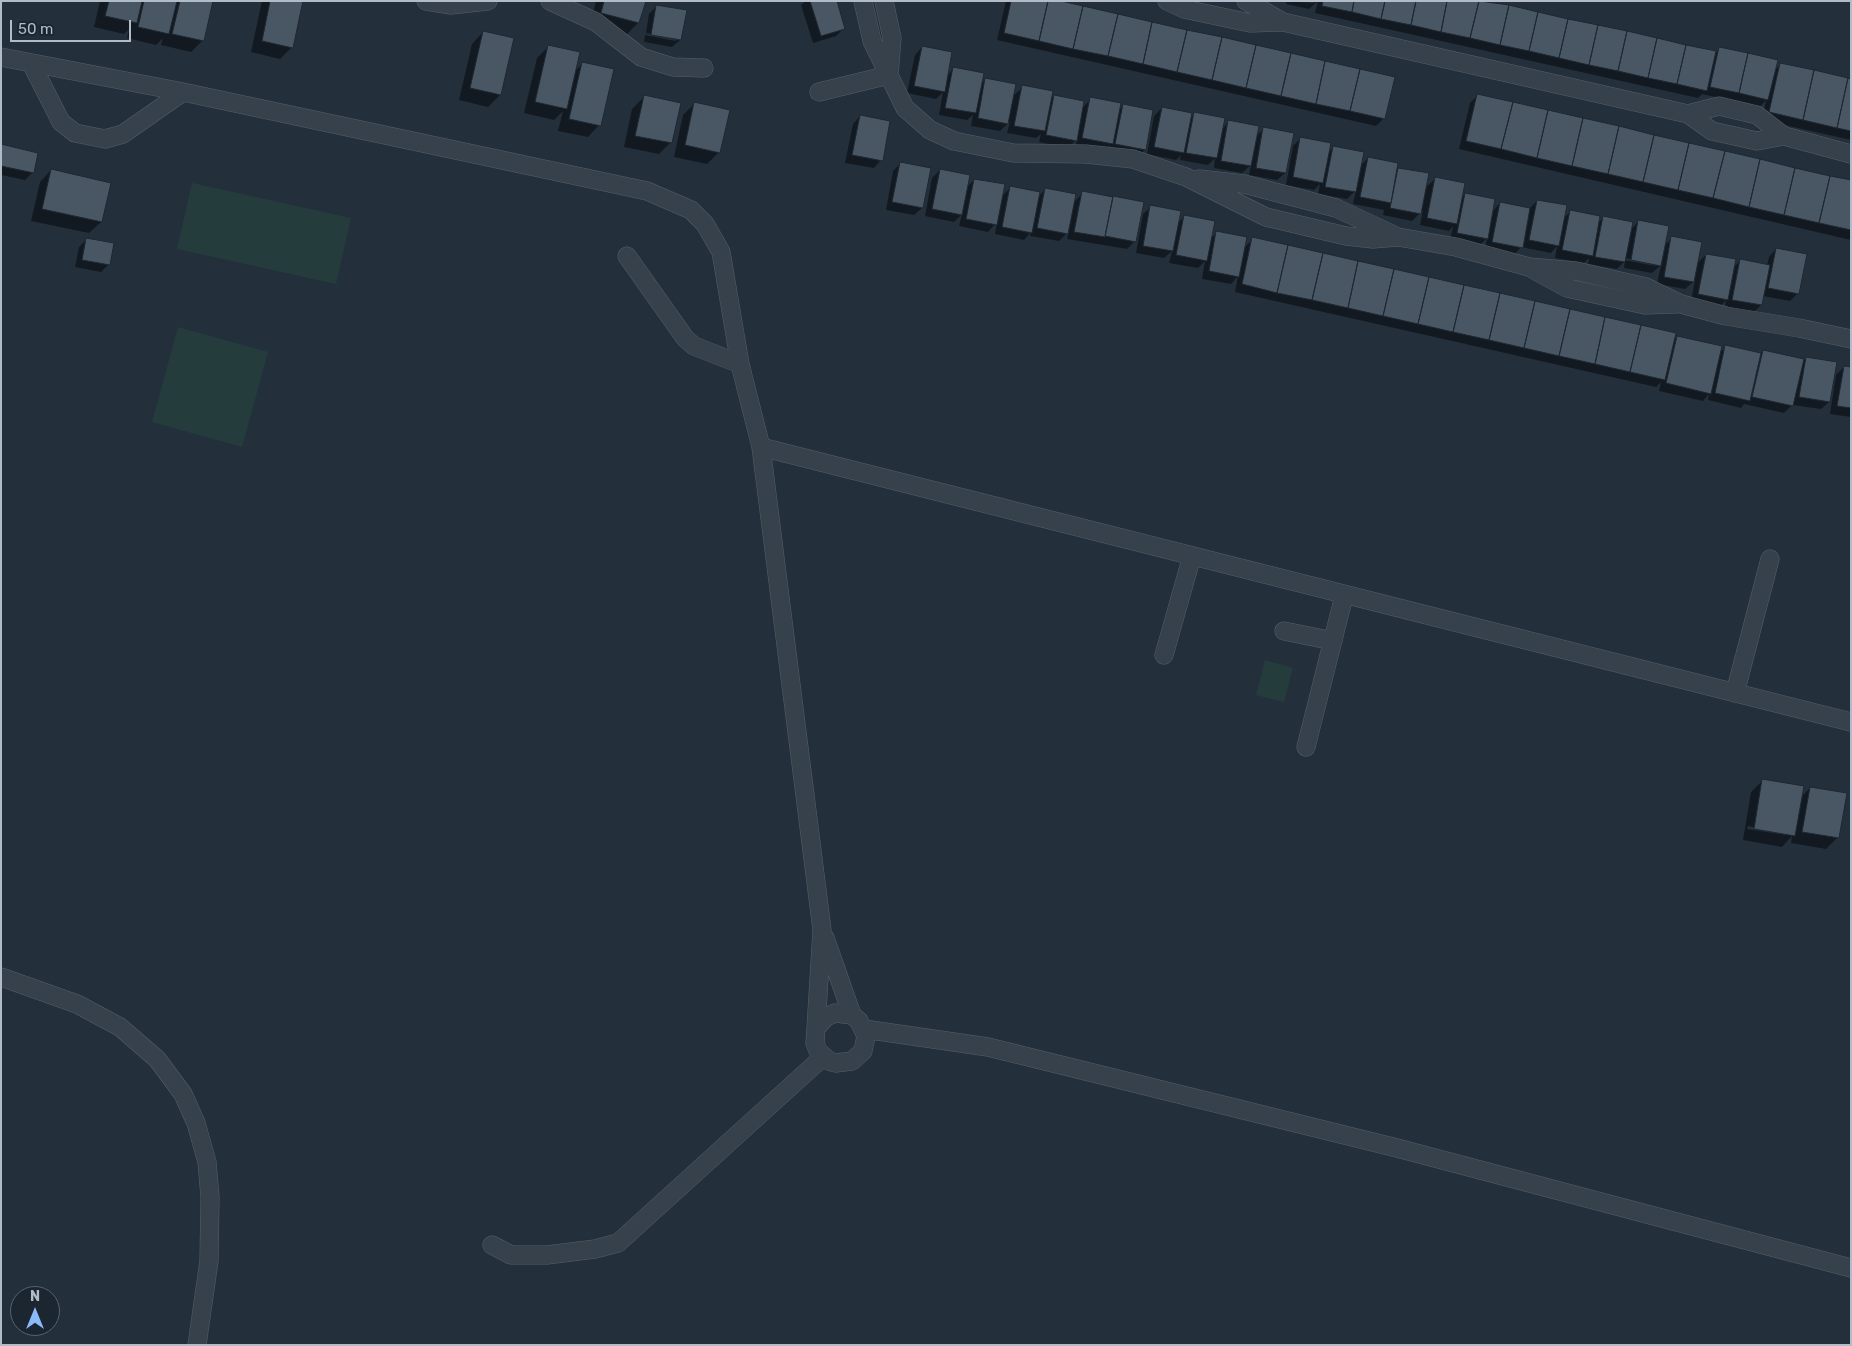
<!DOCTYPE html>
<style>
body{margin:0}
#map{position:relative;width:1852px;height:1346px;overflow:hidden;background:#23303c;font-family:Rubik,sans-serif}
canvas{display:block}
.frame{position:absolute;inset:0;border:2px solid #b2bcc8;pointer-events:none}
.north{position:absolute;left:10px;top:1286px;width:50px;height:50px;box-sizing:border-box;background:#1c2631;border:1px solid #58626d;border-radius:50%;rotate:0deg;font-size:14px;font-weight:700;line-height:20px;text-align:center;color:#b2bcc8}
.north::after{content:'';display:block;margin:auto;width:18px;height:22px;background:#88bbf7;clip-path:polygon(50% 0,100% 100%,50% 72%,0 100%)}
.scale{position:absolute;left:10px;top:20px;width:121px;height:22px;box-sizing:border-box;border:2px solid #b2bcc8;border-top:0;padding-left:6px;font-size:15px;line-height:18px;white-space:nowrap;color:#b2bcc8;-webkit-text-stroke:4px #1c2631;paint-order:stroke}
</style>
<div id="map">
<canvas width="1852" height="1346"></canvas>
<div class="frame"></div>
<div class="north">N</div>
<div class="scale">50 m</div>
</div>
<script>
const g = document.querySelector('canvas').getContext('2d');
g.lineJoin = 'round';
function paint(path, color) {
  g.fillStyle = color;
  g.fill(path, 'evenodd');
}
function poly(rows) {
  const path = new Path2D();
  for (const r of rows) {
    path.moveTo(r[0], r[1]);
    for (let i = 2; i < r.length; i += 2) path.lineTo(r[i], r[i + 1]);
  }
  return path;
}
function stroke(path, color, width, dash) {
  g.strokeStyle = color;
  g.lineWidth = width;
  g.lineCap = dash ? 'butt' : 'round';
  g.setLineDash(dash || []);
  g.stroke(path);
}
paint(poly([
 [192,183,351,218,336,284,177,249],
 [178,327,268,352,242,447,152,422],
 [1265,660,1293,668,1284,702,1256,695]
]), '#253c3d');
paint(poly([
 [100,1,212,1,203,40,191,52,161,45,163,38,156,45,127,38,129,29,124,34,94,27],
 [262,1,302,1,292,47,280,59,251,52],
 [596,1,644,1,638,23,627,34,590,25],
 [806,1,835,1,844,28,836,36,813,43,801,5],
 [1006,1,1055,1,1384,118,1376,126,997,40],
 [1287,1,1313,3,1318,1,1309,9,1286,4],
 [1318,1,1484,1,1716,53,1720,48,1774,71,1781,64,1851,80,1851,140,1762,120,1766,100,1760,107,1702,94,1698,98,1315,13],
 [657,6,680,40,672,47,644,42,645,35,676,41,676,38,646,33,649,14],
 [483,32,513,39,500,95,488,107,459,100,472,44],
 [549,46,574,72,583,63,599,125,588,137,558,131,563,111,554,120,524,113,537,58],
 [922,47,947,76,953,69,980,85,986,79,1012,97,1023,87,1050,101,1054,96,1082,108,1091,99,1118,111,1123,106,1145,150,1137,157,1108,152,1110,145,1104,151,1076,145,1077,139,1068,148,1039,142,1041,134,1036,138,1007,133,1010,121,1000,131,971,126,973,115,967,120,939,115,943,92,936,99,907,93,915,55],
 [1478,95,1851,182,1851,240,1459,149,1470,103],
 [644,97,671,142,659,154,624,147,632,109],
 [695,103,719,152,707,164,674,157,683,115],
 [1162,108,1190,119,1195,114,1222,129,1229,122,1255,137,1264,129,1292,134,1285,173,1277,180,1249,175,1251,165,1242,173,1214,168,1215,158,1208,165,1180,160,1181,155,1176,160,1147,154,1154,116],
 [860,116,881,160,874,168,845,163,853,124],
 [1301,138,1327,154,1333,148,1359,167,1368,158,1396,168,1427,174,1424,189,1435,179,1461,199,1465,194,1492,212,1500,203,1529,209,1537,201,1563,219,1570,212,1598,223,1603,218,1630,230,1639,221,1664,246,1672,238,1696,264,1706,255,1733,268,1740,261,1767,266,1769,257,1776,249,1798,293,1790,301,1763,296,1761,305,1754,312,1725,307,1726,300,1720,307,1691,301,1695,280,1685,289,1657,284,1661,265,1652,273,1624,268,1625,261,1617,269,1588,264,1589,258,1584,263,1555,258,1557,246,1551,253,1521,247,1514,255,1485,249,1487,238,1479,246,1450,241,1453,226,1449,231,1420,225,1423,210,1412,221,1383,215,1384,210,1353,204,1356,190,1347,199,1318,194,1320,184,1314,190,1286,185,1293,146],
 [1625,258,1656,264,1656,266,1624,260],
 [1,146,37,154,32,173,25,180,1,175],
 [901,163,922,208,914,215,886,210,893,171],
 [51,170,101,222,89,233,31,221,40,182],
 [940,170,966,188,974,180,1001,197,1010,188,1038,197,1045,190,1073,203,1083,193,1135,241,1127,249,1067,239,1069,231,1059,241,1030,236,1031,232,1024,240,995,234,997,222,988,232,959,226,962,214,954,222,925,216,932,178],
 [1151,207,1177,224,1185,216,1210,239,1217,233,1244,248,1253,239,1672,342,1677,338,1719,353,1726,347,1760,354,1763,351,1804,360,1806,358,1829,402,1821,409,1792,405,1784,413,1744,404,1741,408,1708,400,1709,394,1703,401,1659,391,1661,382,1656,387,1235,292,1238,276,1231,284,1202,279,1205,261,1198,268,1169,263,1172,251,1164,258,1136,253,1143,214],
 [87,239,113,244,108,265,101,272,75,267,79,247],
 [1844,367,1851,368,1851,417,1830,414,1836,375],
 [1763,780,1800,798,1810,788,1838,837,1826,849,1791,843,1792,836,1782,847,1743,840,1751,792],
 [1748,826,1786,833,1786,835,1747,829]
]), '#0007');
const building = poly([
 [109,1,142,1,137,23,105,16,109,1],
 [144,1,177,1,169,34,138,27,144,1],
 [180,1,213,1,204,41,172,34,180,1],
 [270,1,303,1,293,48,262,41,270,1],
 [604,1,646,1,639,23,601,13,604,1],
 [810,1,837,1,845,29,821,36,810,1],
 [1011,1,1048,1,1039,41,1004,33,1011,1],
 [1048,1,1061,1,1083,6,1073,49,1039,41,1048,1],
 [1323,1,1354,1,1352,12,1322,6,1323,1],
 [1354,1,1385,1,1381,19,1352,12,1354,1],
 [1385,1,1416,1,1411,25,1381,19,1385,1],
 [1416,1,1447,1,1441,32,1411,25,1416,1],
 [1447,1,1479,1,1470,38,1441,32,1447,1],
 [1479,1,1509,5,1500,45,1470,38,1479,1],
 [656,5,687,10,681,40,651,35,656,5],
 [1509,5,1538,12,1529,51,1500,45,1509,5],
 [1083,6,1118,14,1108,56,1073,49,1083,6],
 [1538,12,1568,19,1559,58,1529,51,1538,12],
 [1118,14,1152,22,1143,64,1108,56,1118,14],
 [1568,19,1598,25,1589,65,1559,58,1568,19],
 [1152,22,1187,30,1177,72,1143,64,1152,22],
 [1598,25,1627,31,1618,71,1589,65,1598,25],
 [1187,30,1222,37,1212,80,1177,72,1187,30],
 [483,31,514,38,501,95,470,88,483,31],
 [1627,31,1657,38,1648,78,1618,71,1627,31],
 [1222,37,1256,45,1246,88,1212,80,1222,37],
 [1657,38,1686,45,1677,84,1648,78,1657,38],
 [548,45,580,52,567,109,535,102,548,45],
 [1256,45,1291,53,1281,96,1246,88,1256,45],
 [1686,45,1716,51,1707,91,1677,84,1686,45],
 [922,46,952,52,945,92,914,86,922,46],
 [1719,47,1748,53,1739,93,1710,87,1719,47],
 [1291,53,1325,61,1316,104,1281,96,1291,53],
 [1748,53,1778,60,1768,100,1739,93,1748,53],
 [1325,61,1360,69,1350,111,1316,104,1325,61],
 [582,62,614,69,601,126,569,119,582,62],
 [1780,63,1814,70,1803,120,1769,112,1780,63],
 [953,67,984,73,976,113,945,108,953,67],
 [1360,69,1395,77,1385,119,1350,111,1360,69],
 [1814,70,1848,78,1837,128,1803,120,1814,70],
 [985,78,1016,84,1008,124,978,118,985,78],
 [1848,78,1851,79,1851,131,1837,128,1848,78],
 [1022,85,1053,91,1045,131,1014,126,1022,85],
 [1477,94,1513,102,1501,149,1466,141,1477,94],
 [644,95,681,103,672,143,635,136,644,95],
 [1054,95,1084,101,1077,141,1046,135,1054,95],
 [1090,97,1121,103,1113,144,1082,138,1090,97],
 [694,102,730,110,720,153,685,145,694,102],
 [1513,102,1548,110,1537,158,1501,149,1513,102],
 [1123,104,1153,110,1146,150,1115,144,1123,104],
 [1162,107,1192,113,1184,153,1154,147,1162,107],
 [1548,110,1583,118,1572,166,1537,158,1548,110],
 [1194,112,1225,118,1217,158,1186,153,1194,112],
 [860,115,890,121,883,161,852,155,860,115],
 [1583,118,1619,126,1608,174,1572,166,1583,118],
 [1228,120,1259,126,1251,166,1221,161,1228,120],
 [1619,126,1654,135,1643,182,1608,174,1619,126],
 [1263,127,1294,133,1286,173,1256,168,1263,127],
 [1654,135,1689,143,1678,190,1643,182,1654,135],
 [1300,137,1331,143,1323,183,1293,177,1300,137],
 [1689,143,1725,151,1713,198,1678,190,1689,143],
 [1,144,38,153,34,173,1,166,1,144],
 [1333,146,1364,152,1356,192,1325,187,1333,146],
 [1725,151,1760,159,1749,207,1713,198,1725,151],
 [1368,157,1398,163,1391,203,1360,197,1368,157],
 [1760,159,1795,168,1784,215,1749,207,1760,159],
 [900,162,931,168,923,208,892,202,900,162],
 [1398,168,1429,173,1421,214,1390,208,1398,168],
 [1795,168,1830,176,1819,223,1784,215,1795,168],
 [51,169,111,183,102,222,42,209,51,169],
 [940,169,970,175,962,215,932,209,940,169],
 [1830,176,1851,180,1851,230,1819,223,1830,176],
 [1435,177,1465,183,1457,224,1427,218,1435,177],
 [974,179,1005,184,997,225,966,219,974,179],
 [1010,186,1040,192,1032,233,1002,227,1010,186],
 [1045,188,1076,194,1068,234,1037,228,1045,188],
 [1082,191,1113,197,1105,237,1074,232,1082,191],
 [1465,193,1495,199,1488,239,1457,233,1465,193],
 [1113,196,1144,202,1136,242,1105,236,1113,196],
 [1537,200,1567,205,1559,246,1529,240,1537,200],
 [1500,202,1530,208,1523,248,1492,242,1500,202],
 [1150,205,1181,211,1173,251,1143,246,1150,205],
 [1570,210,1600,216,1593,256,1562,250,1570,210],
 [1184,215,1215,221,1207,261,1176,255,1184,215],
 [1603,216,1633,222,1625,262,1595,257,1603,216],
 [1638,220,1669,226,1661,266,1631,260,1638,220],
 [1216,231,1247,237,1239,277,1209,271,1216,231],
 [1671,236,1702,242,1694,282,1664,277,1671,236],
 [1252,237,1288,245,1277,293,1242,284,1252,237],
 [86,238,114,243,110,265,82,260,86,238],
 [1288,245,1323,253,1312,300,1277,293,1288,245],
 [1776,248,1807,254,1799,294,1768,288,1776,248],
 [1323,253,1358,261,1348,308,1312,300,1323,253],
 [1706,254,1736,259,1728,300,1698,294,1706,254],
 [1740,259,1770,265,1762,305,1732,300,1740,259],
 [1358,261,1394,269,1383,316,1348,308,1358,261],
 [1394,269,1429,277,1418,324,1383,316,1394,269],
 [1429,277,1464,285,1453,332,1418,324,1429,277],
 [1464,285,1500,293,1489,340,1453,332,1464,285],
 [1500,293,1535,301,1524,348,1489,340,1500,293],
 [1535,301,1570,309,1559,356,1524,348,1535,301],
 [1570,309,1605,317,1595,364,1559,356,1570,309],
 [1605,317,1641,325,1630,372,1595,364,1605,317],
 [1641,325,1676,333,1665,380,1630,372,1641,325],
 [1677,336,1722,346,1711,394,1666,383,1677,336],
 [1725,345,1761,353,1750,401,1715,393,1725,345],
 [1763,350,1804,359,1793,406,1752,397,1763,350],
 [1806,357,1837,362,1830,402,1799,397,1806,357],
 [1844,366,1851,367,1851,408,1837,406,1844,366],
 [1762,779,1804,786,1795,836,1754,829,1762,779],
 [1810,787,1847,793,1839,838,1802,832,1810,787]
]);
paint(building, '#495765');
stroke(building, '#1e2833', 1);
const minor = poly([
 [426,1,451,5,488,1],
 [550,1,596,22,641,57,673,67,704,68],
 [863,1,872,41,905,108,930,130,954,141,1013,153,1086,154,1133,159,1186,177,1266,217,1346,236,1373,239,1398,237,1456,247,1529,267,1576,271,1646,287,1681,304,1726,316,1799,328,1851,339],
 [884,1,892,38,889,75],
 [1167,1,1184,9,1250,23,1283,22,1688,114,1712,131,1757,141,1784,136],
 [1246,1,1283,22],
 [1,57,183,92,647,191,691,210,705,224,721,252,740,364,761,447,822,930,816,1028],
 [31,63,61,122,75,133,105,139,123,134,183,92],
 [819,92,889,75],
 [1688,114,1719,106,1757,115,1784,136,1851,154],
 [1199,179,1244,184,1336,208,1396,236],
 [627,256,685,338,694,346,740,364],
 [1534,270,1567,288,1645,305,1676,304],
 [761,447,1851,722],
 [1284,631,1333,641],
 [1164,655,1192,556],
 [1735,693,1770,559],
 [1306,747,1344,596],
 [825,938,852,1015,859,1021,866,1036,863,1051,852,1061,836,1063,829,1061,818,1051,815,1043,816,1028,826,1017,835,1013,852,1015],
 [1,977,77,1004,120,1027,157,1059,183,1094,196,1123,207,1162,210,1197,209,1261,197,1345],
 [864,1029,988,1047,1397,1148,1851,1268],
 [492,1245,511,1255,547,1255,595,1249,618,1243,823,1057]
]);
stroke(minor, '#555f6a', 19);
stroke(minor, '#37414c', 18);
</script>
